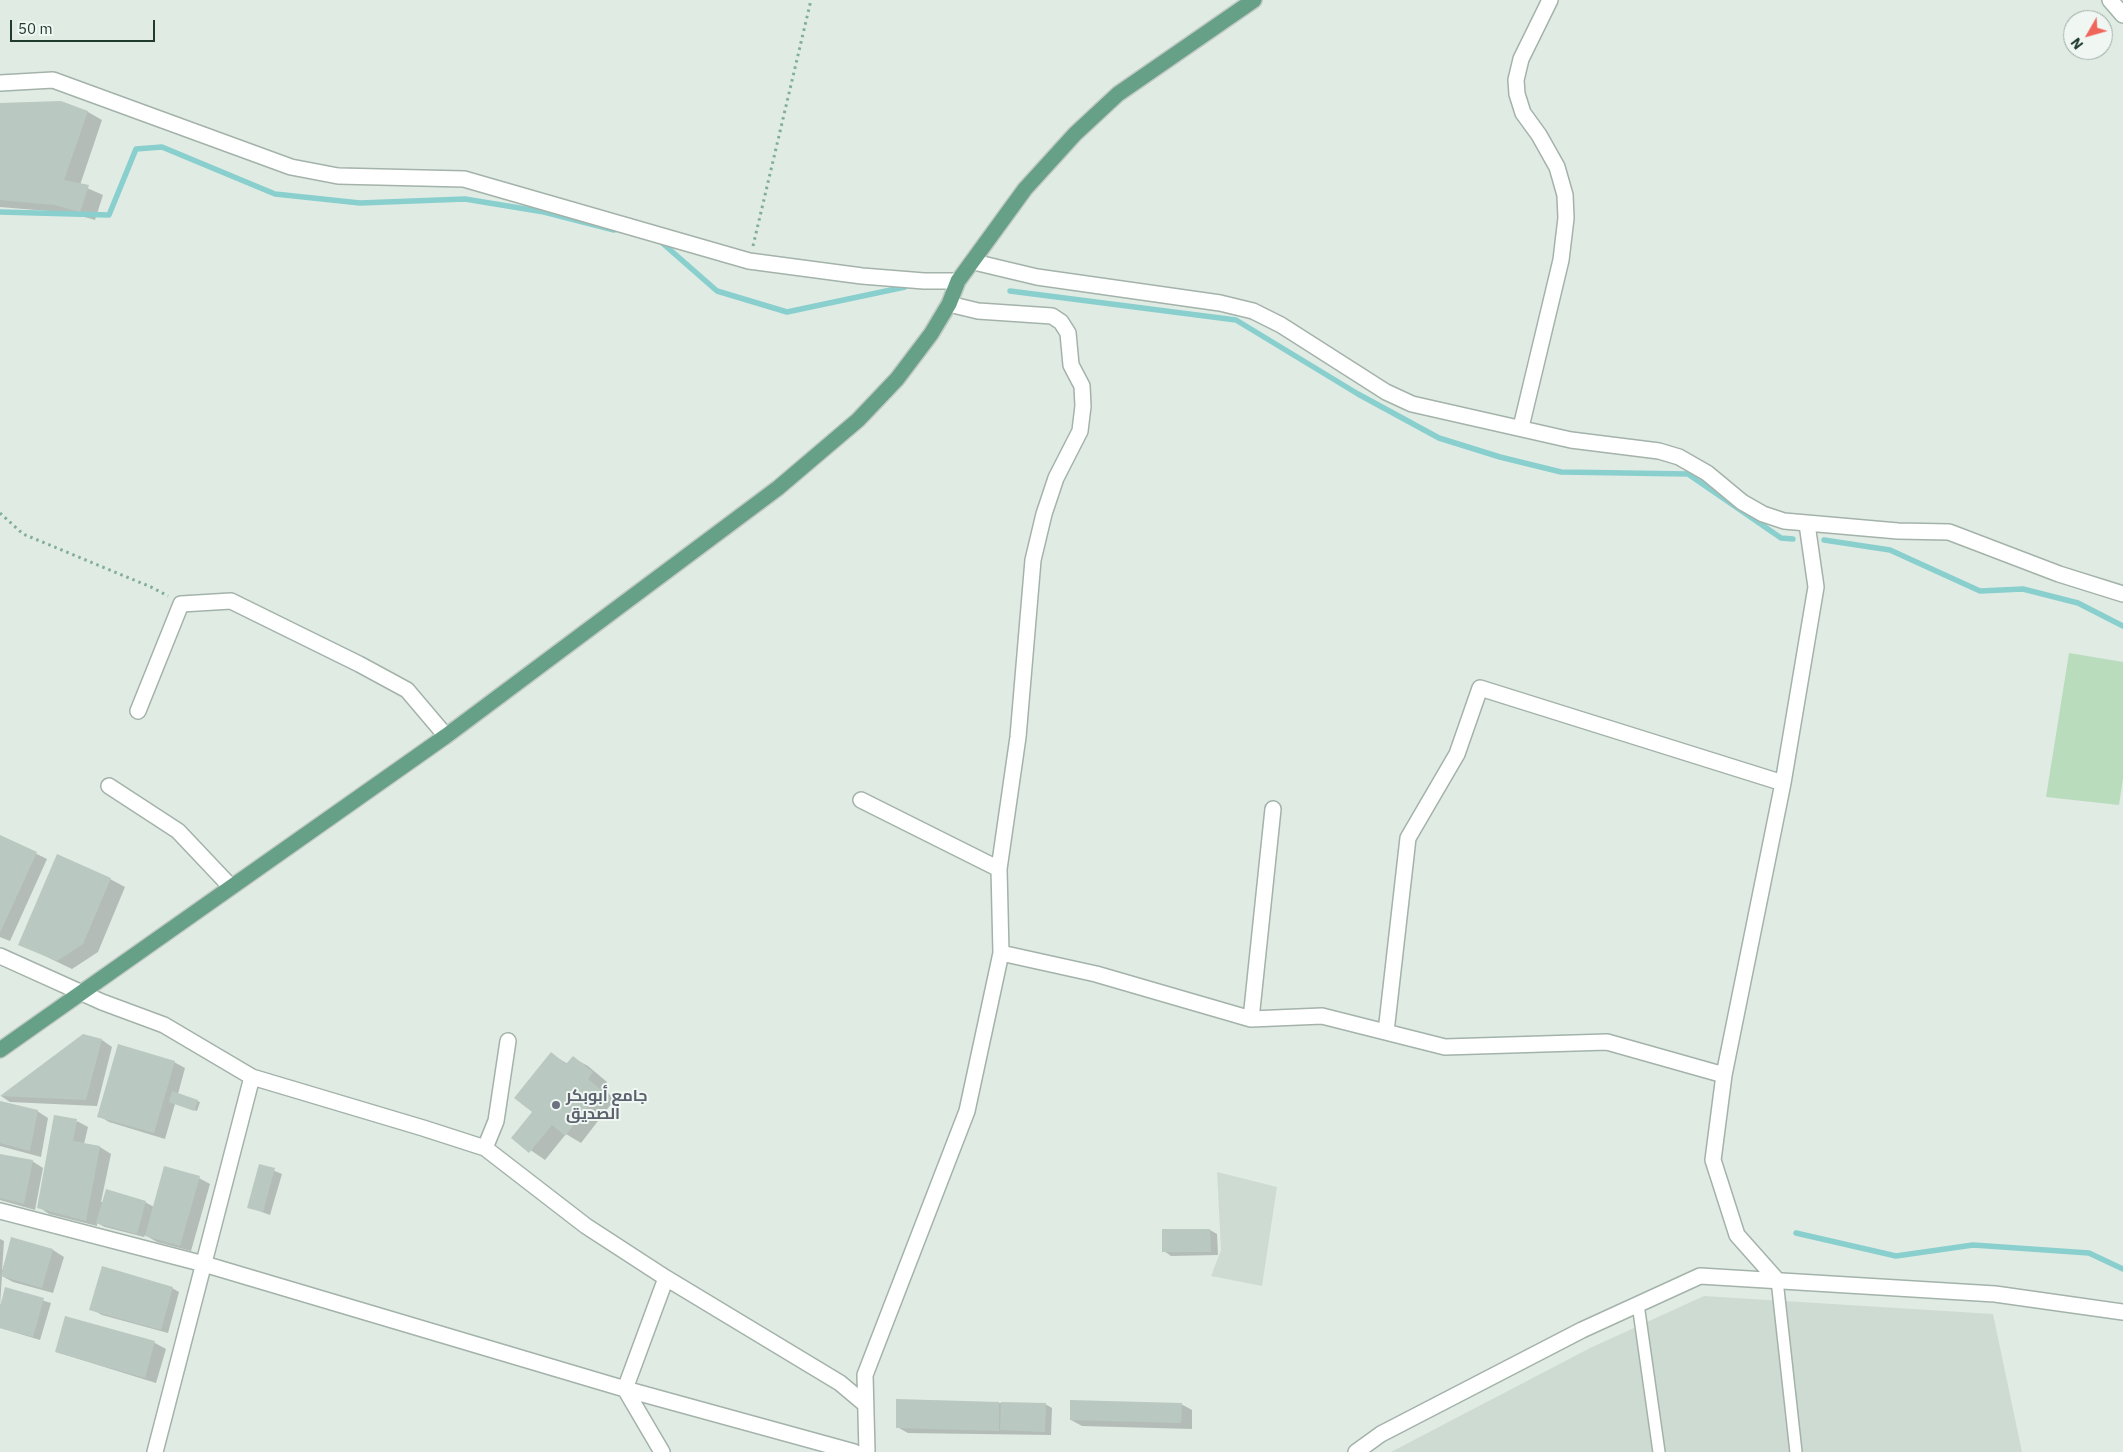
<!DOCTYPE html>
<meta charset="utf-8">
<style>
body{margin:0}
#map{position:relative;width:2123px;height:1452px;overflow:hidden;background:#e0ebe4;font-family:"IBM Plex Sans",sans-serif}
canvas{display:block}
.north{position:absolute;left:2063px;top:10px;width:50px;height:50px;box-sizing:border-box;background:#f0f7f3;border:1px solid #9daca5;border-radius:50%;rotate:232deg;font-size:14px;font-weight:700;line-height:20px;text-align:center;color:#213b2f}
.north::after{content:'';display:block;margin:auto;width:18px;height:22px;background:#ef655a;clip-path:polygon(50% 0,100% 100%,50% 72%,0 100%)}
.scale{position:absolute;left:10px;top:20px;width:145px;height:22px;box-sizing:border-box;border:2px solid #213b2f;border-top:0;padding-left:6px;font-size:15px;line-height:18px;white-space:nowrap;color:#213b2f;-webkit-text-stroke:4px #f0f7f3;paint-order:stroke}
</style>
<div id="map">
<canvas width="2123" height="1452"></canvas>
<div class="north">N</div>
<div class="scale">50 m</div>
</div>
<script>
const g = document.querySelector('canvas').getContext('2d');
g.lineJoin = 'round';
function paint(path, color) {
  g.fillStyle = color;
  g.fill(path, 'evenodd');
}
function poly(rows) {
  const path = new Path2D();
  for (const r of rows) {
    path.moveTo(r[0], r[1]);
    for (let i = 2; i < r.length; i += 2) path.lineTo(r[i], r[i + 1]);
  }
  return path;
}
function stroke(path, color, width, dash) {
  g.strokeStyle = color;
  g.lineWidth = width;
  g.lineCap = dash ? 'butt' : 'round';
  g.setLineDash(dash || []);
  g.stroke(path);
}
function label(font, color, halo, rows, align = 'center') {
  g.font = font + ' "IBM Plex Sans",Cairo,sans-serif';
  g.lineWidth = 4;
  g.setLineDash([]);
  g.textBaseline = 'middle';
  g.strokeStyle = halo;
  g.fillStyle = color;
  for (const [text, x, y, turn = 0] of rows) {
    g.save();
    g.translate(x, y);
    g.rotate((+turn || 0) * Math.PI / 180);
    g.textAlign = isNaN(turn) ? turn : align;
    if (halo) g.strokeText(text, 0, 0);
    g.fillText(text, 0, 0);
    g.restore();
  }
}
paint(poly([
 [1217,1172,1277,1187,1262,1286,1211,1276,1221,1250],
 [1704,1296,1993,1314,2022,1452,1391,1452,1590,1348]
]), '#cedbd3');
paint(poly([
 [2069,653,2123,662,2123,778,2119,805,2046,797]
]), '#b9dcbd');
paint(poly([
 [61,102,88,112,102,120,80,185,103,195,95,220,71,213,0,207,0,104],
 [0,836,47,859,10,941,0,937],
 [110,879,125,887,98,952,72,969,20,944],
 [102,1040,112,1047,97,1106,10,1102,1,1096],
 [551,1054,568,1064,573,1058,588,1066,607,1082,602,1088,615,1099,581,1143,566,1134,545,1160,513,1138,534,1112],
 [174,1062,185,1068,178,1094,200,1102,197,1111,175,1104,165,1139,109,1122,99,1116],
 [0,1102,37,1111,48,1118,41,1157,0,1146],
 [77,1121,88,1127,84,1144,100,1147,111,1154,101,1202,145,1202,154,1207,199,1178,210,1184,191,1251,157,1242,145,1235,144,1237,105,1227,97,1223,97,1226,49,1214,39,1207],
 [0,1155,32,1161,43,1168,35,1210,0,1200],
 [260,1165,282,1174,270,1215,248,1207],
 [1210,1230,1217,1234,1218,1255,1171,1256,1164,1251],
 [0,1239,4,1241,2,1271,12,1239,53,1250,64,1257,53,1293,13,1282,2,1276,0,1306,6,1289,51,1303,40,1340,0,1328],
 [172,1288,179,1292,168,1333,102,1315,91,1309],
 [66,1317,155,1343,166,1349,156,1383,56,1352],
 [999,1403,1045,1404,1052,1408,1051,1435,908,1433,897,1427],
 [1181,1404,1192,1410,1192,1429,1082,1426,1071,1420]
]), '#0003');
stroke(poly([
 [0,212,109,215,136,149,162,147,275,194,360,203,465,199,544,212,614,230],
 [660,241,717,291,787,312,905,287],
 [1010,291,1236,320,1358,394,1439,438,1500,457,1561,472,1688,474,1781,538,1793,539],
 [1824,540,1890,550,1980,591,2023,589,2078,603,2123,626],
 [1796,1233,1896,1256,1973,1245,2089,1253,2123,1269]
]), '#89cfce', 5.5);
paint(poly([
 [61,101,88,111,64,180,89,185,80,212,55,205,0,200,0,103],
 [0,835,37,852,0,933],
 [57,854,111,878,83,944,57,961,18,945],
 [83,1034,102,1039,86,1100,0,1096],
 [118,1044,175,1061,154,1133,97,1117],
 [551,1052,566,1064,573,1056,593,1072,588,1079,601,1090,565,1136,552,1125,529,1153,511,1138,532,1112,514,1098],
 [172,1091,198,1100,194,1111,169,1102],
 [0,1101,38,1110,30,1151,0,1143],
 [54,1115,77,1119,73,1141,100,1146,86,1221,37,1208],
 [0,1154,33,1160,24,1204,0,1198],
 [259,1164,275,1168,263,1212,247,1208],
 [164,1166,200,1176,180,1246,145,1236],
 [106,1189,146,1201,137,1234,96,1223],
 [1162,1229,1210,1229,1211,1252,1162,1252],
 [11,1237,53,1249,42,1288,1,1276],
 [102,1266,173,1287,161,1330,89,1310],
 [5,1287,44,1298,33,1337,0,1328,0,1307],
 [65,1316,155,1341,145,1378,55,1352],
 [896,1399,999,1402,999,1431,896,1428],
 [1070,1400,1182,1403,1181,1423,1070,1420],
 [1001,1402,1046,1403,1045,1432,1000,1430]
]), '#b9c8c0');
const service = poly([
 [1777,1280,1796,1452],
 [1638,1304,1659,1452]
]);
const minor = poly([
 [0,83,53,80,291,167,338,176,464,179,749,261,862,276,924,281,958,281],
 [974,262,1037,277,1220,303,1253,311,1281,325,1386,392,1412,404,1571,440,1659,451,1679,457,1707,473,1742,502,1763,514,1784,521,1898,531,1949,532,2059,574,2123,594],
 [1521,427,1561,260,1566,218,1565,195,1557,167,1539,135,1523,113,1517,94,1516,80,1521,59,1550,0],
 [138,711,181,604,231,601,359,664,407,690,446,736],
 [109,786,178,831,231,887],
 [861,800,999,869],
 [1001,953,1096,974,1251,1019,1322,1016,1445,1047,1607,1042,1724,1075],
 [0,956,102,1002,164,1025,252,1077,423,1128,485,1148,586,1226,666,1278,840,1383,865,1404],
 [1251,1019,1273,809],
 [1386,1032,1408,838,1457,754,1480,688,1783,783],
 [485,1148,496,1121,508,1041],
 [0,1211,204,1264,625,1389,854,1452],
 [1777,1280,1737,1235,1713,1160,1724,1075,1783,783,1816,587,1807,524],
 [155,1452,252,1077],
 [662,1452,625,1389,666,1278],
 [867,1452,865,1375,967,1111,1001,953,999,869,1018,737,1033,560,1044,514,1056,478,1080,431,1083,406,1082,386,1071,365,1068,333,1061,322,1052,316,978,311,949,304],
 [1356,1452,1381,1434,1582,1330,1700,1276,1995,1294,2123,1312]
]);
const secondary = poly([
 [2110,0,2123,15]
]);
const primary = poly([
 [0,1050,446,736,778,488,858,420,897,379,931,334,949,304,958,281,1025,189,1075,134,1118,94,1254,0]
]);
stroke(service, '#a3b3aa', 14);
stroke(minor, '#a3b3aa', 18);
stroke(secondary, '#9fb6aa', 18);
stroke(primary, '#c1c8c5', 18);
stroke(poly([
 [753,246,811,0],
 [0,513,23,534,151,587,168,596]
]), '#81ae98', 3, [2.5, 4]);
stroke(service, '#fff', 11);
stroke(minor, '#fff', 15);
stroke(secondary, '#fff', 15);
stroke(primary, '#65a087', 15);
for (const [x, y, r, color] of [
 [556,1105,5,"#6b7280"]
]) {
  const dot = new Path2D();
  dot.arc(x, y, r, 0, 2 * Math.PI);
  g.fillStyle = color;
  g.fill(dot);
  stroke(dot, '#f0f7f3', 2);
}
label('bold 16px', '#5b616d', '#f0f7f3', [
 ["جامع أبوبكر",566,1096],
 ["الصديق",566,1114]
], 'left');
</script>
